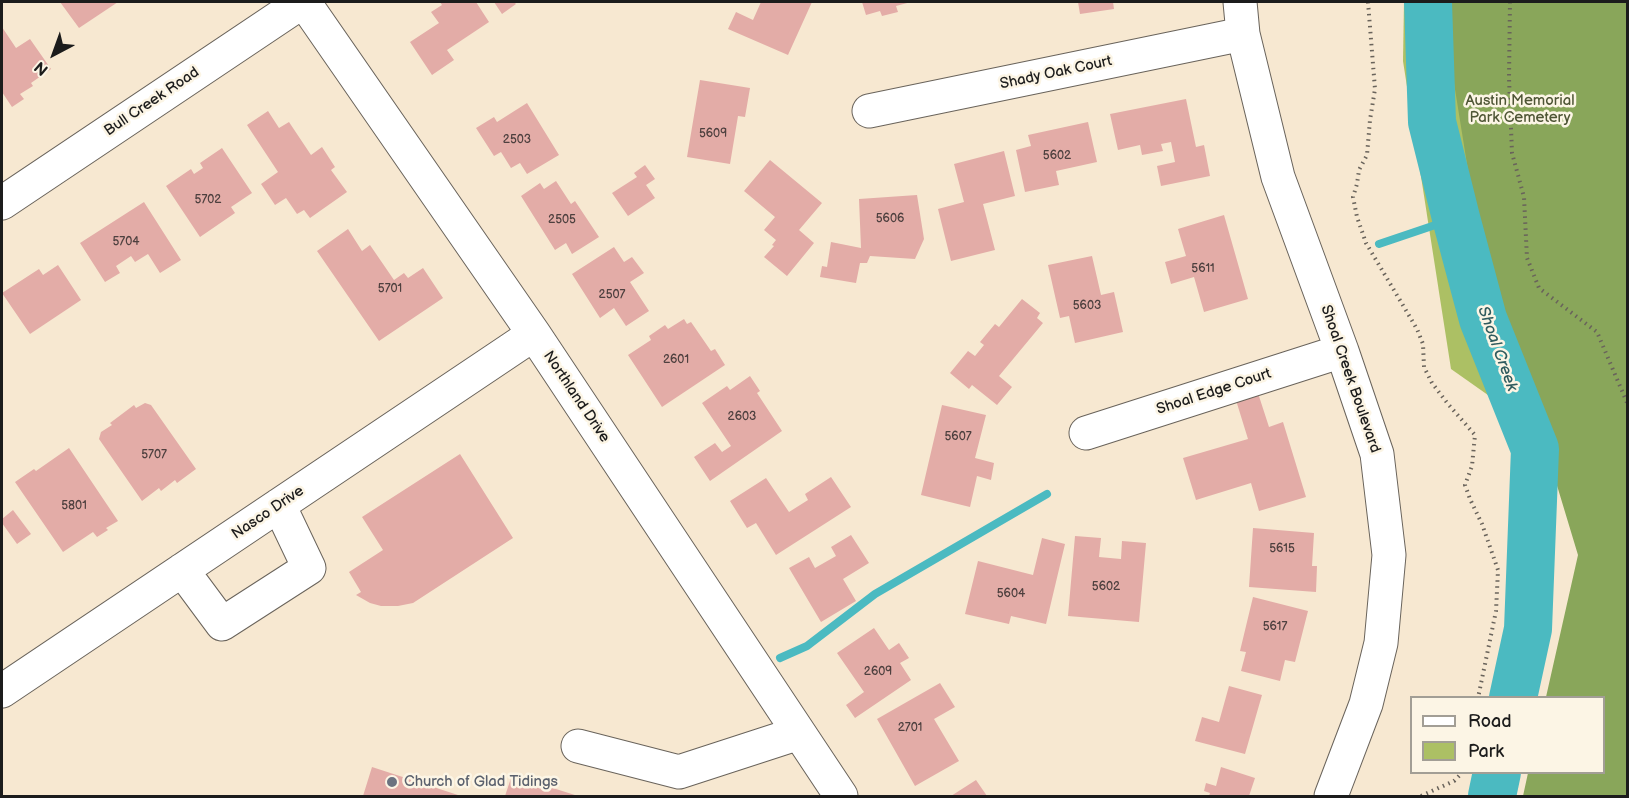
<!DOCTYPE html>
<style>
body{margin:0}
#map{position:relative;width:1629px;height:798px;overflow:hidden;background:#f7e8d1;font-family:"Balsamiq Sans",sans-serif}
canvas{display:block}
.frame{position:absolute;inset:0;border:3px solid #1c1c1c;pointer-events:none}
.legend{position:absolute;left:1410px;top:696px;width:195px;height:78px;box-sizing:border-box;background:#fcf5e5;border:2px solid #a29e95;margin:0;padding:8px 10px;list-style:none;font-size:18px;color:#1c1c1c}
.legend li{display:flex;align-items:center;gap:12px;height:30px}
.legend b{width:30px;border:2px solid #a29e95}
.north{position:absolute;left:24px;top:24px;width:60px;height:60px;-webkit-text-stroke:4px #fcf5e5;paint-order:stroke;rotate:221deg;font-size:16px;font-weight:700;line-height:24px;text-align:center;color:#1c1c1c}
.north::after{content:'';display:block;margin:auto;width:21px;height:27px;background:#1c1c1c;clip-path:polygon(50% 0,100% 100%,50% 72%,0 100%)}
</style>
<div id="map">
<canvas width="1629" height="798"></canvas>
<div class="frame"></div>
<ul class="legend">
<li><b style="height:8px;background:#fff"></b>Road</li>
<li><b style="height:16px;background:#acc064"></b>Park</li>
</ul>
<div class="north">N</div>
</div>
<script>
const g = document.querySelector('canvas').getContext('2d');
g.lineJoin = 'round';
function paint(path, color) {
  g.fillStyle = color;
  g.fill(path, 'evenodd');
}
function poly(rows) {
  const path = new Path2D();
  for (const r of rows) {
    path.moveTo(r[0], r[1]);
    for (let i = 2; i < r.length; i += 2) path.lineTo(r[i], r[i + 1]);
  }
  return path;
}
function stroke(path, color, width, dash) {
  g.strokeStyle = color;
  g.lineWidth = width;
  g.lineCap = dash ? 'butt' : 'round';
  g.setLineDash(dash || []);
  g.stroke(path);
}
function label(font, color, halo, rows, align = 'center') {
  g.font = font + ' "Balsamiq Sans",sans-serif';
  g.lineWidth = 5;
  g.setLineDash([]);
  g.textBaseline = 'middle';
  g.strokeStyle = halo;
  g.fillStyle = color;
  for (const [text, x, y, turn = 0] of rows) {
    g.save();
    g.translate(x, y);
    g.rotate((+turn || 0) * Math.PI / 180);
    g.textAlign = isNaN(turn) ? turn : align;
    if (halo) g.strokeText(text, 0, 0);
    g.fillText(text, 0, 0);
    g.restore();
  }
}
paint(poly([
 [1404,2,1627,2,1627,493,1451,369,1403,61]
]), '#acc064');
paint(poly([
 [1441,2,1627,2,1627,796,1523,796,1528,773,1604,772,1604,698,1546,697,1578,555,1475,214]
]), '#89a65a');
stroke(poly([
 [1379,244,1456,218],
 [780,658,807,646,875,594,1047,494]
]), '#4bbac1', 8);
stroke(poly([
 [1428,2,1432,122,1456,218,1483,319,1535,449,1528,629,1513,698],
 [1492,796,1497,772]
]), '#4bbac1', 48);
paint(poly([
 [60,2,118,2,79,28],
 [440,2,476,2,489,22,447,50,454,60,432,75,410,42,439,23,431,12,442,5],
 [494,2,514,2,516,4,502,14],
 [761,2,812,2,788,55,728,29,736,12,753,20],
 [862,2,911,2,896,6,898,12,882,16,880,11,866,15],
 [1078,2,1113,2,1114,9,1080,14],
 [2,27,16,48,30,39,51,69,31,83,33,86,20,94,24,99,12,107,2,92],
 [700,80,750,88,745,117,738,116,730,164,687,157],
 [1186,99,1196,147,1204,145,1210,176,1161,186,1157,166,1175,162,1171,142,1161,144,1163,151,1142,155,1140,145,1118,150,1110,114],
 [527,103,559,155,527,174,520,163,511,168,501,152,494,156,476,128,494,117,497,122],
 [268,111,279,128,289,122,311,155,322,147,335,167,331,170,347,192,310,218,304,210,297,214,286,198,275,205,261,184,278,172,247,125],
 [1088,122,1097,162,1056,171,1059,185,1025,192,1016,150,1031,146,1028,135],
 [222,148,252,193,231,207,235,213,200,237,166,186,191,169,194,174,203,168,200,163],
 [1004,151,1015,196,983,204,995,250,951,261,938,209,964,202,954,164],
 [770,160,822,203,799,230,814,243,787,276,764,257,774,246,772,245,776,240,764,230,775,217,744,191],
 [645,165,655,179,646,185,655,198,628,216,612,193,637,177,634,173],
 [556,181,571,204,575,201,599,237,572,254,566,243,555,250,521,196,540,183,544,189],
 [917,195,924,239,915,259,870,256,867,263,860,263,856,283,820,277,822,266,827,267,831,242,861,248,859,199],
 [144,202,181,260,160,273,148,254,135,262,131,256,116,266,120,273,105,282,80,243],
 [1224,215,1248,299,1204,312,1194,277,1171,284,1165,262,1186,256,1178,229],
 [348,229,362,251,370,245,394,280,404,273,408,278,423,268,443,298,379,341,317,251],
 [614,247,624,262,632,257,644,273,630,282,649,311,626,326,614,308,600,318,572,274],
 [1092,256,1101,295,1114,292,1123,332,1075,343,1069,316,1060,318,1048,265],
 [58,265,81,300,30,334,2,293,39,269,43,275],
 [1022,299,1040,313,1037,318,1043,323,999,376,1012,387,997,405,972,385,969,389,950,373,968,351,975,356,984,345,980,342,995,324,999,327],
 [684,319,687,324,691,322,711,351,715,349,725,365,662,407,628,355,651,340,649,336,665,325,668,329],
 [750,376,760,391,757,393,782,431,710,481,694,457,715,443,722,452,731,446,702,403,727,386,730,390],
 [1257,390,1269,427,1283,422,1306,497,1259,511,1251,483,1196,500,1183,458,1248,439,1235,397],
 [145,403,151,405,196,469,177,483,175,480,161,491,159,488,142,501,99,439,101,432,112,425,110,423,134,405,136,408],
 [942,405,986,415,975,458,994,463,991,480,977,476,970,507,921,495],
 [69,448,118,521,106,528,108,530,97,537,93,532,63,552,15,482,34,469,36,471],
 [460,454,513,538,413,603,398,606,381,606,370,603,356,595,361,592,349,572,383,550,362,517],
 [831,477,851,507,776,555,756,523,747,528,730,501,766,478,789,512,808,500,805,494],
 [13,510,31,534,17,544,2,523,2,519],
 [1253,528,1314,533,1312,566,1317,566,1316,592,1249,587],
 [851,535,869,563,843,579,856,601,821,622,789,568,809,557,815,568,836,556,831,547],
 [1075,536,1101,538,1099,557,1121,559,1122,541,1146,543,1139,622,1068,616],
 [1042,538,1065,544,1046,624,1011,616,1009,624,965,614,978,561,1033,575],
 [1253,597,1308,611,1295,662,1285,660,1280,681,1241,671,1246,652,1240,651],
 [874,628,889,650,899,643,909,658,900,663,911,680,855,718,846,705,864,692,837,653],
 [940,683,955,707,934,719,959,761,915,786,877,719],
 [1229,686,1262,695,1245,754,1195,741,1202,717,1219,722],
 [372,767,461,796,363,796],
 [1221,767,1255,778,1249,796,1209,796,1210,793,1204,791,1206,783,1216,786],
 [512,775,578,796,505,796],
 [976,780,987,796,951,796]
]), '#e3aca7');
const minor = poly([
 [304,2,534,334,841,796],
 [1240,2,1243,34,1278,177,1342,351,1377,454,1389,555,1381,643,1366,704,1331,796],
 [869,111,1243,34],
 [2,203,302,2],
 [1086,433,1342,351],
 [182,570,222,624,309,568,279,505],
 [2,691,534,334],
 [578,746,679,772,799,733]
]);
stroke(minor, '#69635b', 35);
stroke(poly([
 [1368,2,1375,89,1370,120,1367,155,1359,170,1357,184,1353,197,1357,217,1366,243,1417,329,1423,344,1424,367,1432,383,1448,404,1475,435,1472,466,1465,485,1470,499,1482,524,1498,570,1496,611,1478,698],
 [1510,2,1509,78,1512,153,1524,197,1527,258,1539,288,1597,332,1628,405],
 [1421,796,1454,781,1463,772]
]), '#69635b', 4, [1.5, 4.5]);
stroke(minor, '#fff', 33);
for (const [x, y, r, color] of [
 [392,782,6,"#6b7280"]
]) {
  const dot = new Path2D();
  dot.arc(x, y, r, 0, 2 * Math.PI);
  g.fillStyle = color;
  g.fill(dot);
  stroke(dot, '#fcf5e5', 2);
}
label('12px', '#4e403f', null, [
 ["5609",713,134],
 ["2503",517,140],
 ["5602",1057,156],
 ["5702",208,200],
 ["5606",890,219],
 ["2505",562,220],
 ["5704",126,242],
 ["5611",1203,269],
 ["5701",390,289],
 ["2507",612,295],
 ["5603",1087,306],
 ["2601",676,360],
 ["2603",742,417],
 ["5607",958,437],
 ["5707",154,455],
 ["5801",74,506],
 ["5615",1282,549],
 ["5602",1106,587],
 ["5604",1011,594],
 ["5617",1275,627],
 ["2609",878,672],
 ["2701",910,728]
]);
label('15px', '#1c1c1c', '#fcf5e5', [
 ["Shady Oak Court",1056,73,-12],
 ["Bull Creek Road",152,102,-34],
 ["Shoal Creek Boulevard",1350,379,71],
 ["Shoal Edge Court",1214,392,-18],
 ["Northland Drive",576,397,56],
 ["Nasco Drive",268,513,-34]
]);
label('15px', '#4e5535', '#fcf5e5', [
 ["Austin Memorial",1520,101],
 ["Park Cemetery",1520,118]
]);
label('15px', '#5b616d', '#fcf5e5', [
 ["Church of Glad Tidings",404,782]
], 'left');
label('italic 16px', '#2f5b5e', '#fcf5e5', [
 ["Shoal Creek",1497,349,70]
]);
</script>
